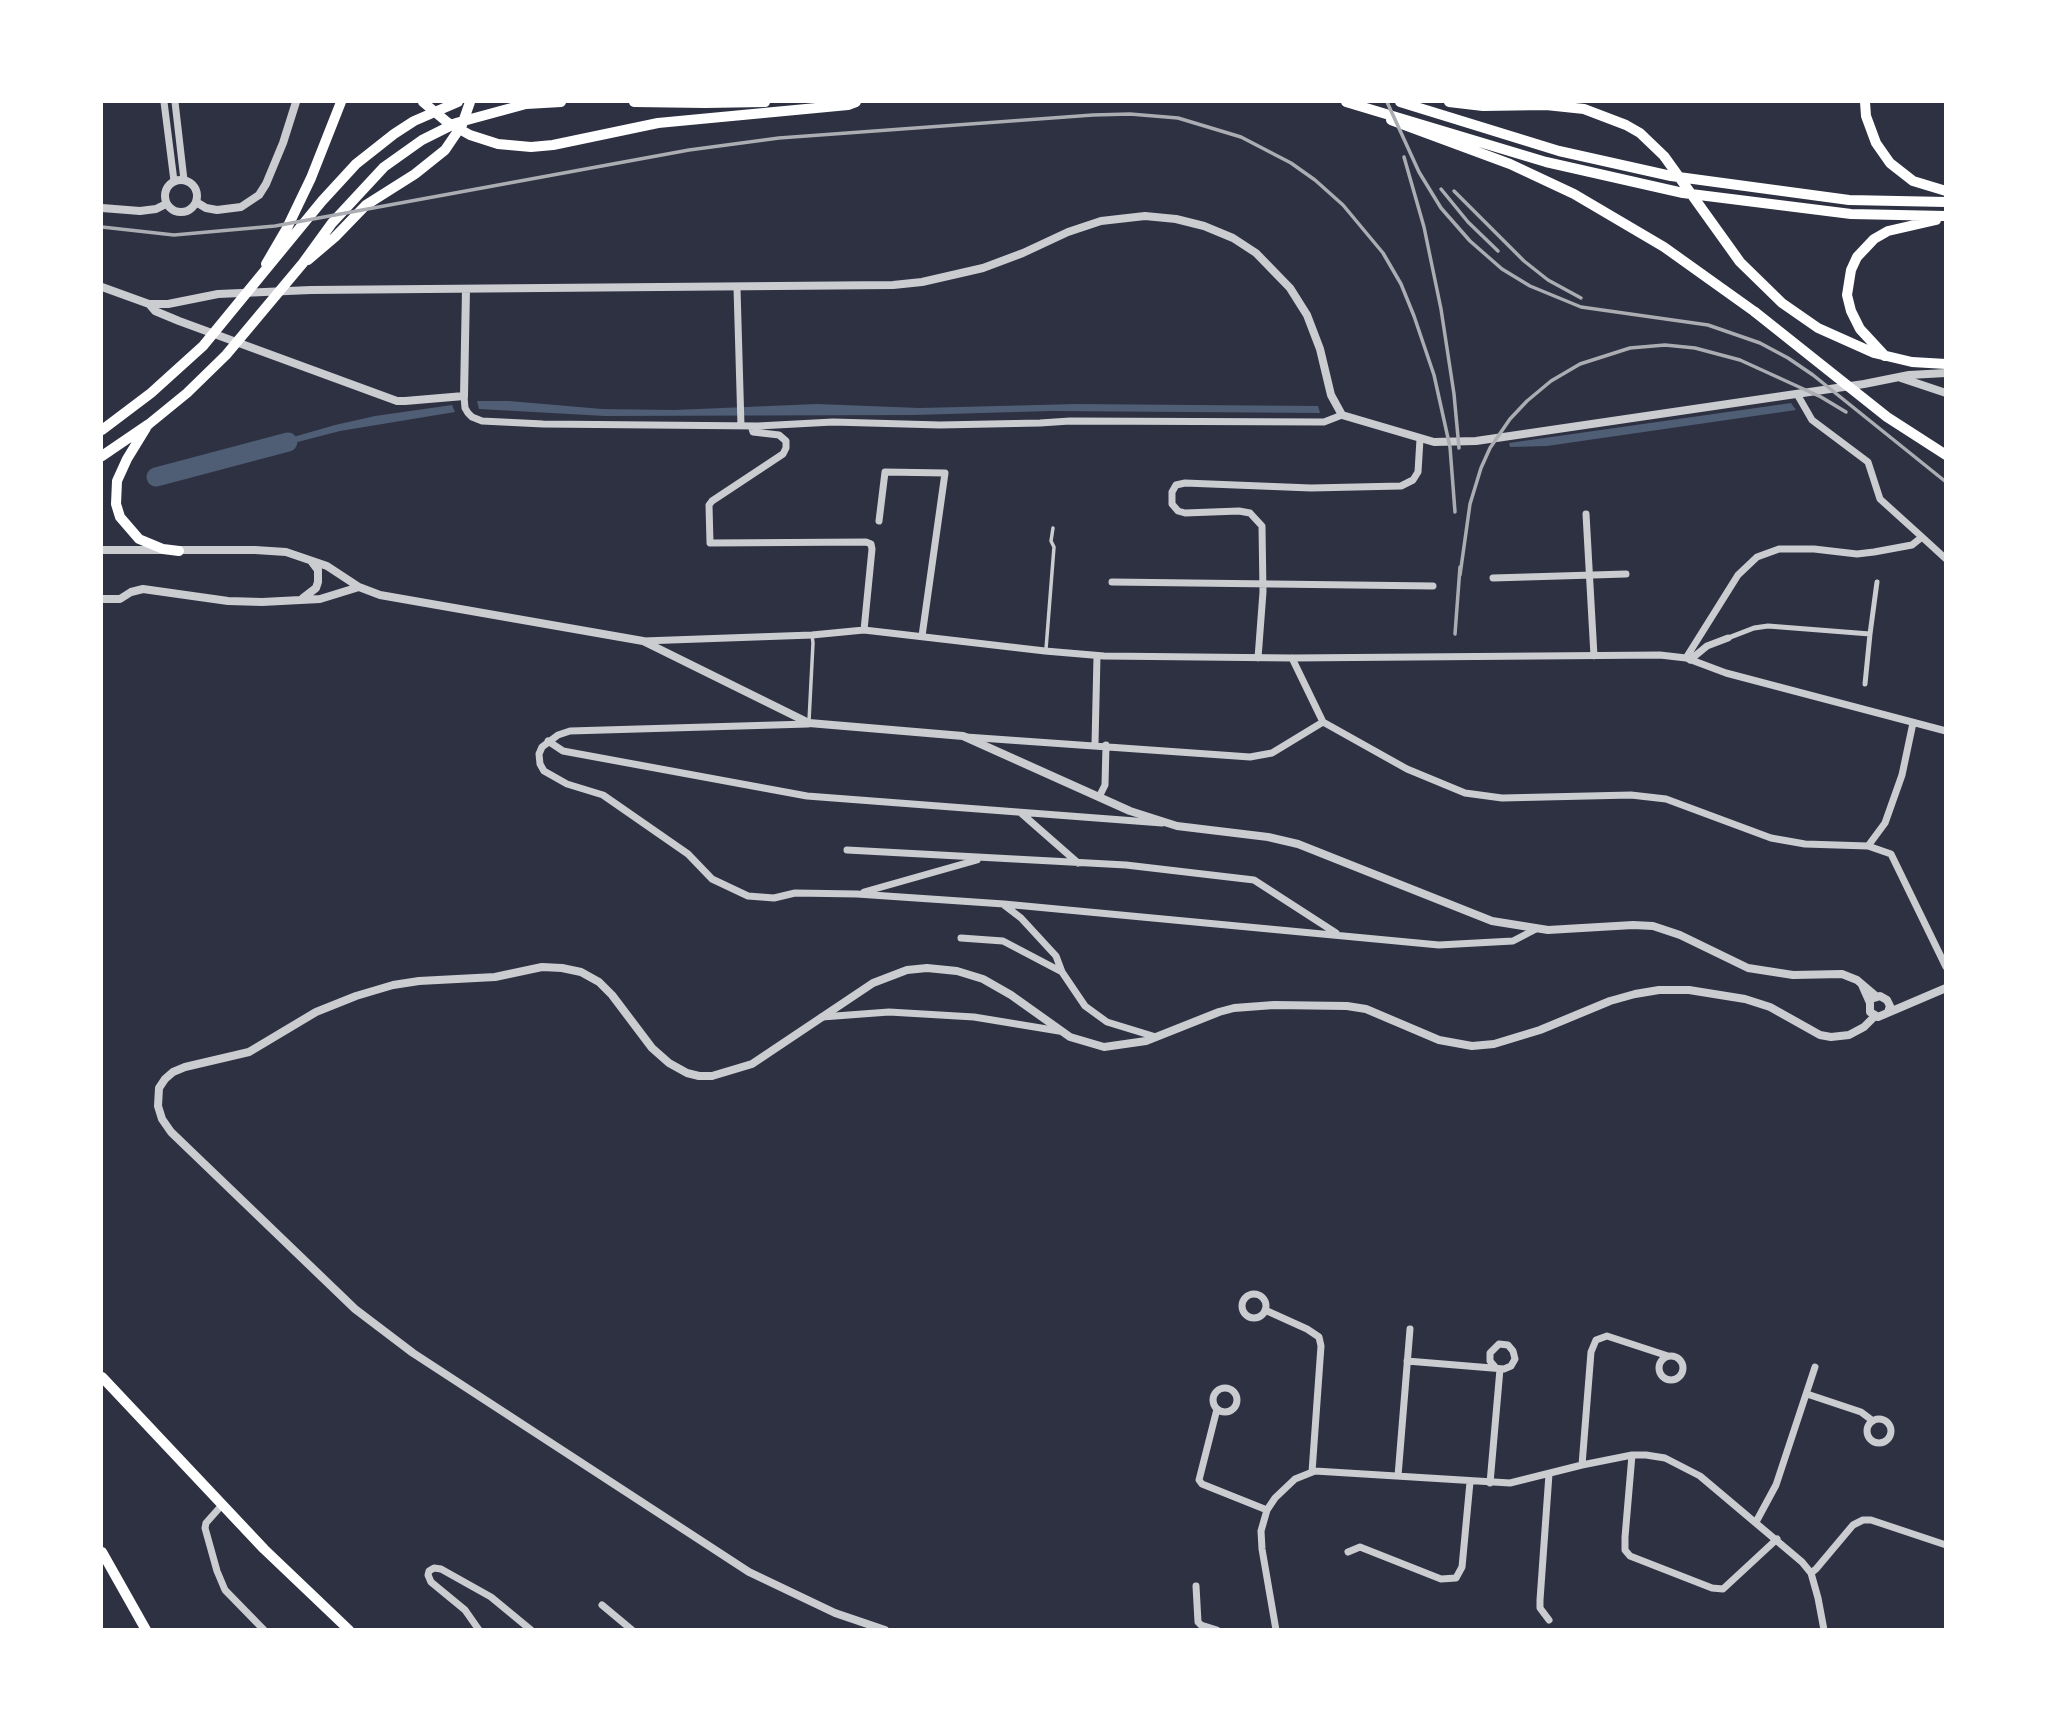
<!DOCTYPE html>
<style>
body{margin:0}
#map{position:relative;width:2047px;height:1731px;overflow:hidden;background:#2d3142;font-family:"Exo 2",sans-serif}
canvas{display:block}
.frame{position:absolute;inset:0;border:103px solid #fff;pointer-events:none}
</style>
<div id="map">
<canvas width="2047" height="1731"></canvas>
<div class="frame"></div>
</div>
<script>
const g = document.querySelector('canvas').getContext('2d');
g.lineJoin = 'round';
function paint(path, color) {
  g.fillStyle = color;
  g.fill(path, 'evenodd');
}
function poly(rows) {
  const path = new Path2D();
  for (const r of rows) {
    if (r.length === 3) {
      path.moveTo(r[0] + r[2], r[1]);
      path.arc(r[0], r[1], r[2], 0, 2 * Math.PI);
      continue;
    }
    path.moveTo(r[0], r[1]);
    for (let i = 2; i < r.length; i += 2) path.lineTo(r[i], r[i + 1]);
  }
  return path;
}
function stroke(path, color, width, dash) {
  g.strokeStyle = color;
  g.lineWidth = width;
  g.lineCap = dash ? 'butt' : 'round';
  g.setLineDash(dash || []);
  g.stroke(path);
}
paint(poly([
 [477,401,509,401,602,409,674,410,817,404,920,408,1076,404,1318,406,1320,413,1051,411,914,415,605,416,479,409],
 [1791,403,1796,410,1547,446,1510,447,1509,443],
 [452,405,455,412,340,431,263,451,262,446,335,425,375,416]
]), '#4f5d75');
stroke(poly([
 [156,477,288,442]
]), '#4f5d75', 19);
stroke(poly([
 [1046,649,1054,547,1051,541,1053,528],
 [809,721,813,643,812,635]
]), '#caccd0', 3.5);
stroke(poly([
 [1728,638,1754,628,1768,626,1870,634,1877,582],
 [1865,684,1870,634]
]), '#caccd0', 5);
stroke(poly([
 [164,102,174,181],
 [175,102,184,180],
 [737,288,741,426],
 [464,396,465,408,468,413,472,417,482,421,543,424,758,426,833,422,940,425,1040,423,1070,421,1324,422,1342,415],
 [751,426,753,432,779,435,786,441,786,448,783,454,712,501,709,505,710,543,866,542,871,544,872,549,864,630],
 [1586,514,1594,656],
 [879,521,885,472,945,473,922,636],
 [1922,537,1946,559],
 [1493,578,1626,574],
 [1112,582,1433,586],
 [643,641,812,635,864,630,1045,651,1104,656,1292,658,1660,655,1686,658,1726,673,1946,731],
 [1258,658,1263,592,1262,526,1250,513,1239,511,1185,513,1178,511,1172,504,1172,492,1176,485,1185,483,1311,488,1401,486,1413,480,1418,472,1420,439],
 [1292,658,1323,722,1407,769,1465,793,1502,798,1631,795,1666,799,1771,838,1805,844,1868,846,1891,854,1946,967],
 [1686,658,1738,575,1757,557,1779,549,1814,549,1857,554,1874,552,1912,545,1922,537,1880,499,1868,462,1812,420,1797,394],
 [1690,660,1707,646,1728,638],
 [808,724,570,731,558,735,542,747,539,754,540,764,544,771,567,784,603,795,688,854,712,879,748,896,774,898,795,893,857,894,1004,904,1439,945,1513,941,1536,929],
 [966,737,1250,757,1272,753,1323,722],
 [548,741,563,751,807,796,1162,823],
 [1095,744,1097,656],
 [1099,797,1105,785,1106,745],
 [1021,813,1078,863],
 [1868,846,1885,823,1902,775,1913,723],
 [847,850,1126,865,1254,880,1336,933],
 [864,892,977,860],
 [1004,905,1021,918,1056,956,1062,972],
 [961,938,1003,941,1062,972,1085,1006,1107,1022,1156,1037],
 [822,1017,889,1012,974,1017,1059,1031],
 [1254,1306,12],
 [1265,1310,1307,1329,1319,1337,1321,1346,1312,1472],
 [1671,1368,12],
 [1407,1361,1504,1369,1511,1366,1515,1359,1513,1351,1508,1345,1499,1344,1490,1353,1490,1361,1496,1368],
 [1225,1400,12],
 [1807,1394,1861,1412,1873,1421],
 [1217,1409,1199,1480,1202,1484,1267,1510],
 [1879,1431,12],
 [1632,1455,1625,1537,1625,1550,1630,1556,1712,1588,1723,1589,1777,1539],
 [1582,1465,1591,1352,1596,1340,1607,1336,1668,1356],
 [1398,1476,1410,1329],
 [1490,1483,1500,1369],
 [222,1505,206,1523,205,1528,217,1571,225,1590,264,1630],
 [1756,1522,1776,1485,1815,1367],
 [1348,1552,1360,1547,1441,1579,1456,1578,1462,1567,1470,1482],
 [1811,1573,1816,1569,1853,1525,1863,1520,1871,1520,1946,1545],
 [1196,1586,1198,1622,1201,1625,1217,1630],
 [602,1605,632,1630],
 [1549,1620,1540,1608,1540,1600,1549,1474],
 [479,1630,465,1610,431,1582,428,1575,429,1571,434,1568,441,1569,491,1597,531,1630],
 [1276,1630,1262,1549,1261,1531,1267,1510,1275,1498,1295,1479,1315,1471,1510,1483,1582,1465,1632,1455,1646,1455,1665,1458,1700,1476,1802,1562,1811,1573,1818,1598,1824,1630]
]), '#caccd0', 7);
stroke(poly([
 [181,196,16],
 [196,202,206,208,217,210,241,207,259,195,266,184,283,143,296,102],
 [102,208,140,211,156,209,166,204],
 [102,287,149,304,155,311,179,321,397,401,405,401,464,396,466,289],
 [149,304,168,304,218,294,311,290,893,285,922,282,983,268,1023,253,1068,232,1101,221,1145,216,1176,219,1204,226,1233,238,1256,253,1290,288,1307,315,1320,349,1331,395,1342,415,1434,442,1476,441,1864,384,1909,375,1946,373],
 [1901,378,1946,393],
 [102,550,255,550,286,552,327,566,359,587,380,595,643,641,809,723,963,736,1130,811,1177,826,1268,837,1298,844,1492,921,1548,930,1633,925,1653,926,1680,935,1748,968,1793,975,1842,974,1857,980,1877,997],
 [303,598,316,588,318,582,318,570,312,562],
 [102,599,120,599,131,592,143,589,228,601,262,602,320,599,359,587],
 [1862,985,1870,1003,1870,1012,1878,1017,1946,988],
 [1874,998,1880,996,1887,1000,1890,1006,1888,1012],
 [885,1630,835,1613,749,1572,413,1353,355,1309,171,1132,162,1119,158,1106,159,1088,165,1079,173,1072,185,1067,249,1052,316,1012,356,996,393,985,419,981,495,977,542,967,562,968,581,972,599,982,612,995,652,1048,669,1063,687,1073,699,1076,712,1076,752,1064,873,983,907,970,927,968,957,971,983,979,1011,995,1070,1037,1104,1047,1146,1041,1219,1012,1234,1008,1274,1005,1347,1006,1366,1009,1439,1040,1472,1046,1494,1044,1540,1030,1610,1001,1635,994,1659,990,1689,990,1745,999,1770,1007,1820,1035,1831,1037,1849,1035,1864,1027,1875,1016]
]), '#caccd0', 8);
stroke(poly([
 [1755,312,1887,417,1946,455],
 [102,1377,264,1549,349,1630],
 [102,1552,146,1630]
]), '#fff', 10);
stroke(poly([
 [423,102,447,122,470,135,498,144,531,147,553,145,658,123,848,105,856,102],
 [634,102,705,103,765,102],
 [1346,102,1546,162,1683,193,1851,214,1946,216],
 [1400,102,1559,151,1671,176,1849,200,1946,202],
 [1449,102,1483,106,1546,105,1584,109,1626,125,1640,133,1664,156,1740,262,1782,303,1818,328,1874,353,1912,362,1946,364],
 [1865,102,1866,116,1876,143,1890,163,1913,181,1946,191],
 [1391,120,1510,164,1574,194,1664,247,1755,312],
 [308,260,335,237,366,205,415,174,445,150,462,125,470,102],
 [266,264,287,228,311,178,341,102],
 [1885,356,1860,329,1851,311,1847,295,1851,270,1857,257,1874,239,1888,231,1936,220],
 [146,428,127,459,117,481,116,504,120,517,139,539,163,549,179,551],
 [102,430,151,393,203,346,322,201,356,164,394,134,414,121,458,102],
 [102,456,149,424,187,393,226,355,303,263,332,223,384,167,422,140,456,123,526,104,561,102]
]), '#fff', 10);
stroke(poly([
 [1387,102,1419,172,1441,208,1470,241,1502,269,1530,286,1581,307,1708,325,1760,343,1788,358,1813,375,1946,482],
 [1404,157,1424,227,1441,309,1454,394,1459,448],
 [1441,189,1468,222,1498,251],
 [1454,191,1524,261,1548,280,1581,298],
 [102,227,174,235,275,226,689,150,779,138,1093,115,1130,114,1178,118,1241,137,1291,163,1315,180,1343,205,1383,253,1401,284,1414,316,1434,375,1450,447,1455,512],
 [1460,575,1470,504,1481,468,1490,448,1510,419,1527,401,1551,381,1580,364,1630,348,1665,345,1695,348,1740,360,1821,397,1846,412],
 [1455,634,1460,567]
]), '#abadb3', 3.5);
</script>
